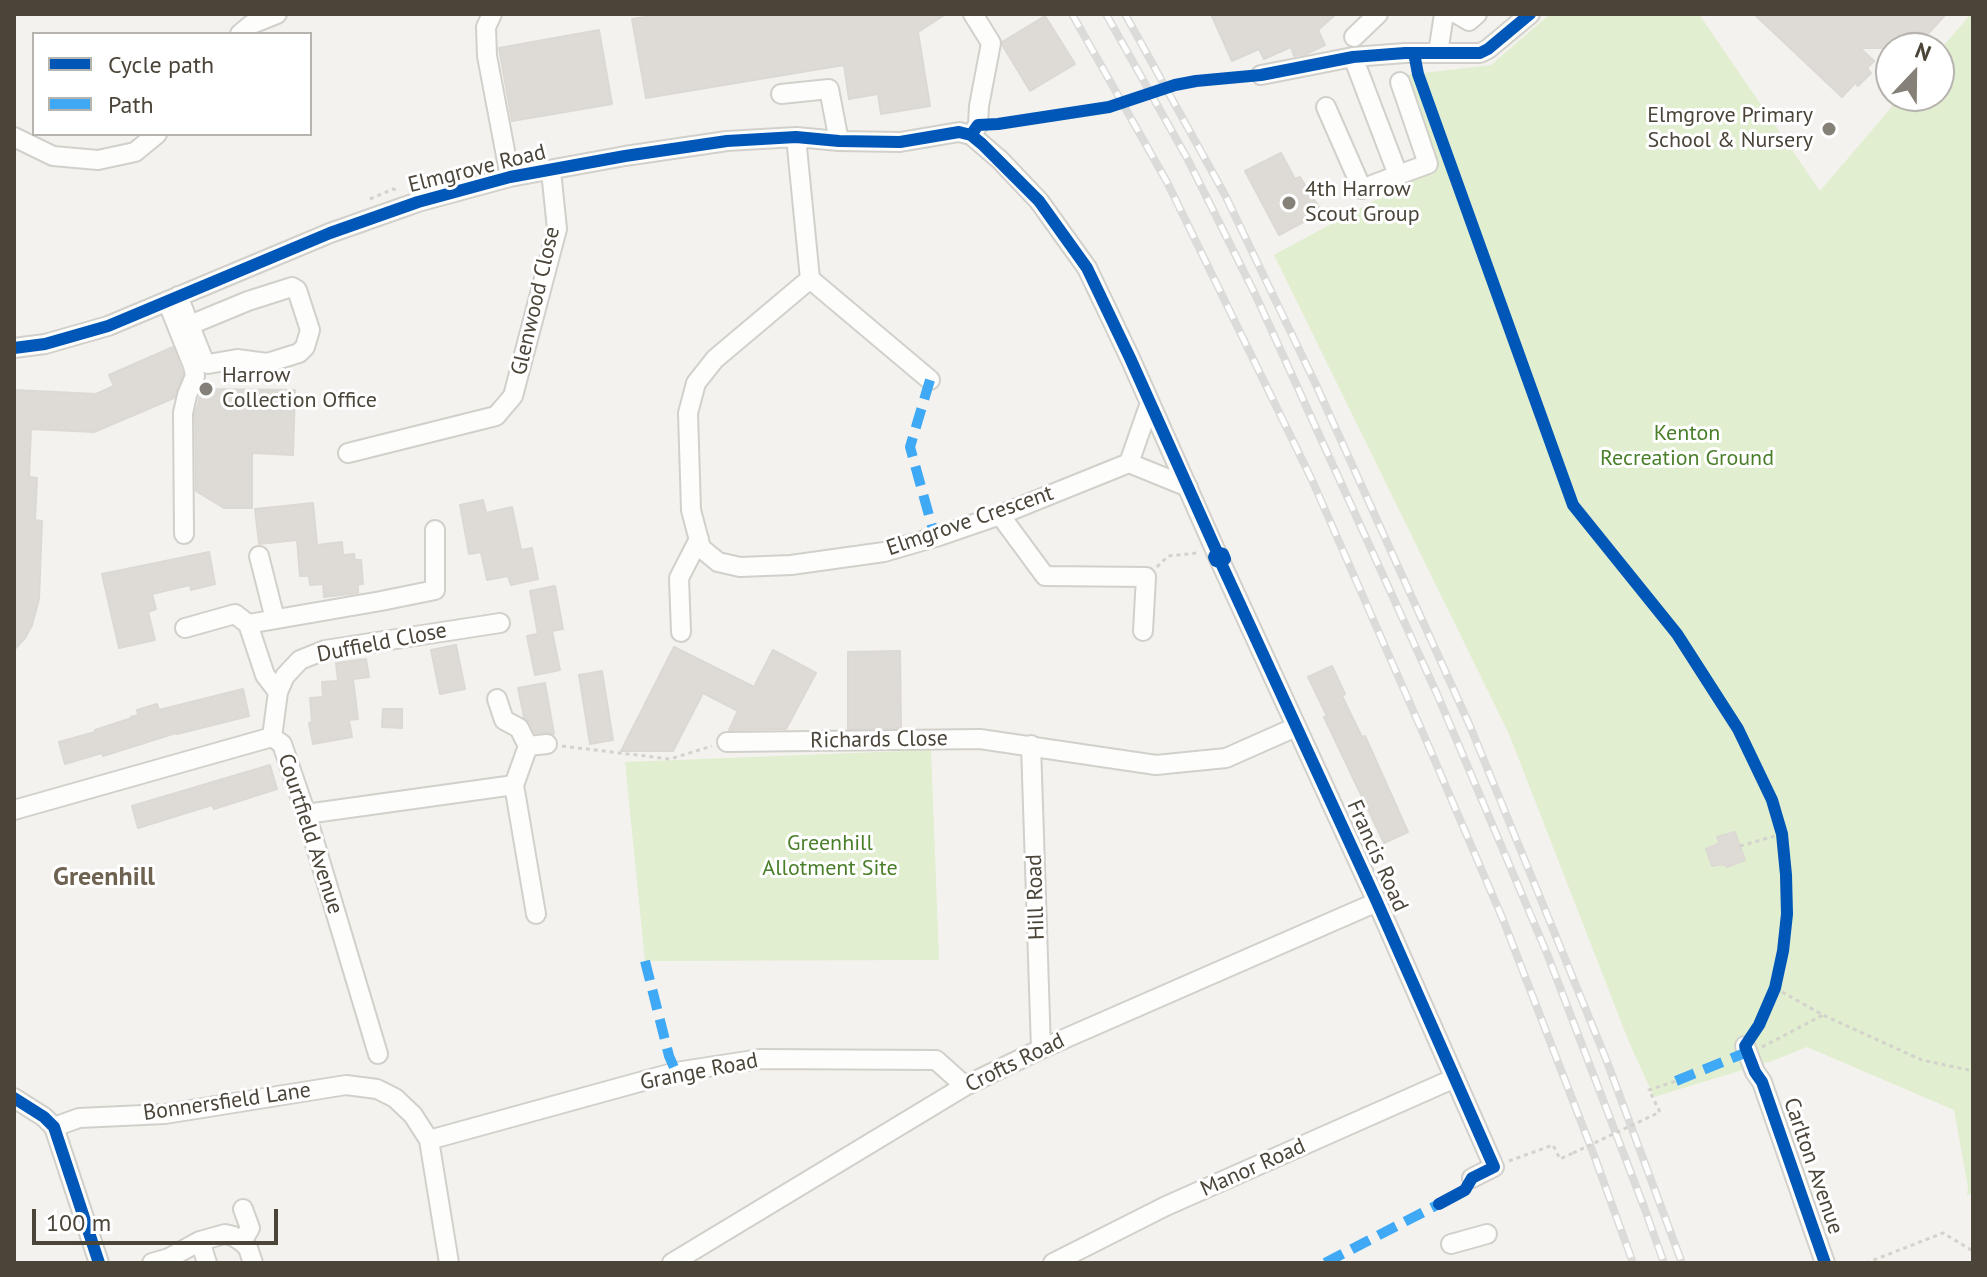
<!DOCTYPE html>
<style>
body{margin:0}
#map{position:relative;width:1987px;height:1277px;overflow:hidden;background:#f4f2ee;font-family:"PT Sans",sans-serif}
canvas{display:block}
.frame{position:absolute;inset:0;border:16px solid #4b4439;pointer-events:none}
.legend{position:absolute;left:32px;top:32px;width:280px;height:104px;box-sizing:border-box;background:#fff;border:2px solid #b7b4b0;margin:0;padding:10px 14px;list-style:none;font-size:24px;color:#4b4439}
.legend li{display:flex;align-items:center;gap:16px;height:40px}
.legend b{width:40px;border:2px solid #b7b4b0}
.north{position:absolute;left:1875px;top:32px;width:80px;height:80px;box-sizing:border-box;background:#fff;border:2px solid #b7b4b0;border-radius:50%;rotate:22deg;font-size:22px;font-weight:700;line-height:32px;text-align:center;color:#4b4439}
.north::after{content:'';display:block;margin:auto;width:28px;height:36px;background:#868178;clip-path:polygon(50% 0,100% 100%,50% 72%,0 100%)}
.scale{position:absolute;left:32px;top:1209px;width:246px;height:36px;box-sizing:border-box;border:4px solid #4b4439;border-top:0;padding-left:10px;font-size:24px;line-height:28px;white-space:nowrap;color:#4b4439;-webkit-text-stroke:6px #fff;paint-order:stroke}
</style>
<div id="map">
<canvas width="1987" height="1277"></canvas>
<div class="frame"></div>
<ul class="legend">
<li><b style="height:10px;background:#0057b8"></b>Cycle path</li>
<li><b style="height:10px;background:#3fa9f5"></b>Path</li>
</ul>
<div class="north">N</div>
<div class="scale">100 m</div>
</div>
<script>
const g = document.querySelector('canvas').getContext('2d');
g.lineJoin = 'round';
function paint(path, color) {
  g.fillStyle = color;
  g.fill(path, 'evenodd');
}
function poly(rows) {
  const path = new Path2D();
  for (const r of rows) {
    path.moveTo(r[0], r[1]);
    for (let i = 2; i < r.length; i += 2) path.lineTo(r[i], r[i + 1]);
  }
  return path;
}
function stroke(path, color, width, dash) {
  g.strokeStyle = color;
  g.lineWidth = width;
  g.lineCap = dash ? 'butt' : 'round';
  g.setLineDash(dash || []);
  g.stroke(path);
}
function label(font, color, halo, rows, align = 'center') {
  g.font = font + ' "PT Sans",sans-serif';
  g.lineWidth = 6;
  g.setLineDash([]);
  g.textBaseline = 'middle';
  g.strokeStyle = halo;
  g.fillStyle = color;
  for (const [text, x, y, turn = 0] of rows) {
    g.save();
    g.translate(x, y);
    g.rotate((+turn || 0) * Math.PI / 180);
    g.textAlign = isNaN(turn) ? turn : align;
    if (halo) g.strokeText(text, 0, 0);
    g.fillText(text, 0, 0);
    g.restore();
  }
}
paint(poly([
 [1550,14,1699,14,1820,191,1901,96,1939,96,1939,51,1971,14,1973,14,1973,1194,1967,1195,1968,1187,1954,1110,1807,1047,1772,1061,1654,1097,1629,1042,1509,734,1274,255,1436,167,1406,75,1491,65],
 [931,750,939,960,645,961,625,762]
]), '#e1eecf');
const building = poly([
 [664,14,946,14,918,32,930,106,881,114,878,94,849,99,844,65,646,98,632,19,664,14],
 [1211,14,1336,14,1318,30,1325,45,1306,54,1294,56,1291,47,1264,59,1259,49,1232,61,1211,14],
 [1754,14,1946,14,1915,48,1860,48,1874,61,1867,68,1871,73,1858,86,1855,83,1842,97,1754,14],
 [1045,16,1075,64,1030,91,1003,46,1002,42,1045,16],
 [599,30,612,104,512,121,499,48,599,30],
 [1281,153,1295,179,1300,177,1322,212,1279,235,1245,171,1281,153],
 [173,347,183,375,174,398,94,432,31,429,29,477,37,478,35,520,42,521,39,599,32,625,25,638,14,650,14,390,96,394,114,386,109,375,173,347],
 [202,389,295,390,293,455,252,453,252,508,224,508,196,491,195,414,202,389],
 [483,500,486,513,512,507,521,550,532,548,538,579,511,585,508,576,487,580,481,552,469,554,460,505,483,500],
 [313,503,317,545,342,542,343,555,354,554,355,560,361,560,363,584,358,584,358,593,324,597,323,584,310,585,309,576,300,576,297,540,259,544,255,509,313,503],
 [209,552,215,584,191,590,190,585,152,594,156,609,148,612,155,640,119,648,102,574,209,552],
 [555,586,563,629,552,631,560,670,535,675,527,636,538,634,530,591,555,586],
 [456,645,465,689,440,694,431,650,456,645],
 [674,647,754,687,773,650,816,673,786,729,729,730,738,711,703,693,673,751,621,751,674,647],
 [900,651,901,728,848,729,848,652,900,651],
 [366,659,369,677,353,679,358,719,349,720,352,737,313,744,309,723,312,722,310,698,323,697,322,682,338,681,336,663,366,659],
 [1332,666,1345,694,1342,696,1362,737,1365,736,1408,832,1384,843,1324,717,1327,716,1308,677,1332,666],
 [602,671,613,740,590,744,579,675,602,671],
 [545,683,554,734,547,732,535,733,530,723,524,717,518,688,545,683],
 [243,689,249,716,177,734,176,733,103,756,102,753,65,764,59,742,95,732,95,730,132,718,131,717,138,715,137,710,157,704,159,710,243,689],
 [383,709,402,709,402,728,382,727,383,709],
 [270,765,277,789,214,809,212,805,138,828,132,806,270,765],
 [1735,832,1745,860,1727,867,1724,864,1712,866,1706,849,1720,843,1717,837,1735,832]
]);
paint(building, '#dedbd6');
stroke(building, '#dcd9d4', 2);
const minor = poly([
 [492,14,486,27,487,56,510,177],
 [1457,14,1469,21,1477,14],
 [240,34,252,24,277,14],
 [1354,37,1378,14],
 [1438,53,1444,14],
 [1261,75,1353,57,1405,53,1480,53,1488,49,1530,14],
 [781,94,829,89,839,141],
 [1326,107,1362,189,1398,175,1353,57],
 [971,135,978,125,979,106,991,43,973,14],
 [14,137,53,156,98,160,135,152,157,134],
 [796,137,810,279,715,359,696,383,688,413,691,510,701,548,718,562,740,567,791,565,884,552,939,536,1000,515,1129,463,1150,403],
 [1398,175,1428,164,1400,82],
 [810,279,930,380],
 [178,296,204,361,208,364,237,359,267,363,299,353,305,347,310,330,297,290,292,287,248,301,190,325],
 [167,301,193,366,195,376,187,395,183,413,184,534],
 [14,348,45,344,108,326,330,233,418,202,510,177,625,156,727,141,796,137,839,141,900,142,959,132,971,135,1000,160,1039,201,1087,268,1130,358,1221,563,1377,902,1494,1167,1472,1178],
 [348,453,496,416,513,396,557,229,551,171],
 [1129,463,1188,487],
 [1000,515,1045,576,1146,577,1143,631],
 [259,556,275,619],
 [248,624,381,601,435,590,435,530],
 [185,628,235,614,248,624,265,675,278,692],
 [681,632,679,578,699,539],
 [497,699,504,720,519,728,528,746],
 [272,737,278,692,285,676,300,660,325,650,500,623],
 [727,742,980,739,1156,765,1226,758,1296,727],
 [1031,745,1041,1049],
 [514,785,528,746,547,744],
 [14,810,272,737,282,744,306,814,378,1054],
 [306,814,514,785,536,914],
 [1745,1046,1755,1072,1762,1082,1825,1263],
 [14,1098,44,1117,54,1127,99,1263],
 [54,1127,79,1118,165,1114,346,1085,377,1089,395,1098,413,1115,429,1140,449,1263],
 [429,1140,676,1072,760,1059,936,1060,965,1086],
 [200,1241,207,1263],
 [242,1242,250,1228,243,1209],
 [1451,1244,1487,1234],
 [152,1263,169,1258,200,1241,225,1234,233,1236,242,1242,248,1248,253,1263],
 [672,1263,965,1086,1041,1049,1377,902],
 [1053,1263,1166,1206,1455,1078]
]);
stroke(minor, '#d2d0cb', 22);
stroke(poly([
 [370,199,393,189,396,190],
 [1157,567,1168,556,1197,553],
 [562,746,670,759,712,746],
 [1740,846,1782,834],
 [1775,988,1823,1015,1902,1051,1922,1060,1973,1071],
 [1762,1047,1823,1015],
 [1660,1112,1649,1090,1676,1081],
 [1509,1161,1553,1145,1560,1159,1573,1153],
 [1866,1263,1943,1233,1973,1251]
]), '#d3d2cc', 3, [4, 4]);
stroke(minor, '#fdfdfc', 18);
const rail = poly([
 [1072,14,1167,182,1312,480,1426,740,1504,922,1595,1158,1633,1263],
 [1106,14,1187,158,1256,296,1437,694,1548,956,1644,1207,1664,1263],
 [1125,14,1225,195,1317,387,1470,726,1606,1059,1682,1263]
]);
stroke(rail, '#dbdbda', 8);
stroke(rail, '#fff', 5, [15]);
stroke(poly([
 [1573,1153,1660,1112]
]), '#d3d2cc', 3, [4, 4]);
stroke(poly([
 [930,380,910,447,935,537],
 [645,961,669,1056,676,1072],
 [1676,1081,1747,1052],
 [1325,1263,1439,1204]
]), '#3fa9f5', 10, [20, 10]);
stroke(poly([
 [1414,53,1418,74,1573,505,1677,634,1738,729,1772,800,1782,834,1786,875,1787,914,1783,951,1775,988,1759,1025,1745,1046,1755,1072,1762,1082,1825,1263],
 [971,135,978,125,998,124,1109,107,1175,85,1196,81,1261,75,1353,57,1405,53,1480,53,1488,49,1530,14],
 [14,348,45,344,108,326,330,233,418,202,510,177,625,156,727,141,796,137,839,141,900,142,959,132,971,135,982,144,1039,201,1087,268,1130,358,1217,552,1223,554,1225,559,1221,563],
 [1215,555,1214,557,1216,561,1221,563,1377,902,1494,1167,1472,1178,1465,1190,1439,1204],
 [14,1098,44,1117,54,1127,99,1263]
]), '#0057b8', 12);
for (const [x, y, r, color] of [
 [1829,129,8,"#868178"],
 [1289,203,8,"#868178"],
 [206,389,8,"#868178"]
]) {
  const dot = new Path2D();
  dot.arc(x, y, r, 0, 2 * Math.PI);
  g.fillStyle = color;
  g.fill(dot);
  stroke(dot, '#fff', 3);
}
label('22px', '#4b4439', '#fff', [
 ["Elmgrove Primary",1813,116,"right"],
 ["School & Nursery",1813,141,"right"],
 ["4th Harrow",1305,190],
 ["Scout Group",1305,215],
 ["Harrow",222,376],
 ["Collection Office",222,401]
], 'left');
label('22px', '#4b4439', '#fff', [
 ["Elmgrove Road",477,169,-14],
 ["Glenwood Close",536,301,-77],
 ["Elmgrove Crescent",970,521,-19],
 ["Duffield Close",382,643,-11],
 ["Richards Close",879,740,-1],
 ["Courtfield Avenue",310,834,72],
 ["Francis Road",1377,856,66],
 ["Hill Road",1036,897,-92],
 ["Crofts Road",1015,1063,-26],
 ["Grange Road",699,1072,-11],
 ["Bonnersfield Lane",227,1102,-8],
 ["Carlton Avenue",1813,1166,71],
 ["Manor Road",1253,1168,-24]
]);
label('22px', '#4a7f2a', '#fff', [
 ["Kenton",1687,434],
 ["Recreation Ground",1687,459],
 ["Greenhill",830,844],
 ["Allotment Site",830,869]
]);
label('bold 26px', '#6e6250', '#fff', [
 ["Greenhill",104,878]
]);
</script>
